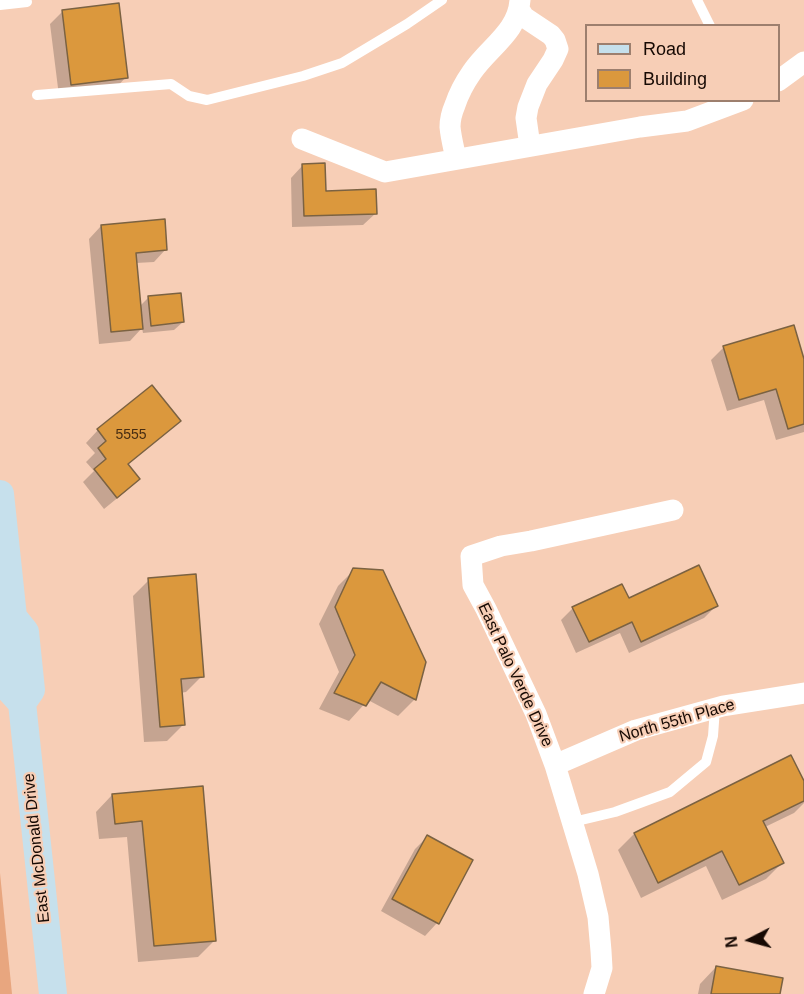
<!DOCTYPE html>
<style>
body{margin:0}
#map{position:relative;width:804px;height:994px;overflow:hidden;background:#f7ceb6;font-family:Arial,sans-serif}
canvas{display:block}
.legend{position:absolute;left:585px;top:24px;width:195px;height:78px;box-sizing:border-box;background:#f7ceb6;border:2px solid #9d7f6e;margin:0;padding:8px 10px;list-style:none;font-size:18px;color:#160903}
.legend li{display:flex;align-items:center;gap:12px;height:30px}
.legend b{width:30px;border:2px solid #9d7f6e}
.north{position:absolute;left:720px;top:910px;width:60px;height:60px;-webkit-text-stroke:4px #f7ceb6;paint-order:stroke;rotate:264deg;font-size:16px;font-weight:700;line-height:24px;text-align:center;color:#160903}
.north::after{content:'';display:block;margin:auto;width:21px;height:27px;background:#160903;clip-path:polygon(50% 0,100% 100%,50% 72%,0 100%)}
</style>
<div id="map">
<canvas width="804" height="994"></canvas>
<ul class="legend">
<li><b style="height:8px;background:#c6e0ec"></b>Road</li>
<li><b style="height:16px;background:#db983d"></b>Building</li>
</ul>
<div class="north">N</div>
</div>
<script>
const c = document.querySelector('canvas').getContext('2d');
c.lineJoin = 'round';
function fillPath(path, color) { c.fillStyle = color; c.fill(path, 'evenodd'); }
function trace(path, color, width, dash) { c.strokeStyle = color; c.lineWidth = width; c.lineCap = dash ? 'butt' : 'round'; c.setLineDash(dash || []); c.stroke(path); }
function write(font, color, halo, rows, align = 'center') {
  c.font = font + ' Arial,sans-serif'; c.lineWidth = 4.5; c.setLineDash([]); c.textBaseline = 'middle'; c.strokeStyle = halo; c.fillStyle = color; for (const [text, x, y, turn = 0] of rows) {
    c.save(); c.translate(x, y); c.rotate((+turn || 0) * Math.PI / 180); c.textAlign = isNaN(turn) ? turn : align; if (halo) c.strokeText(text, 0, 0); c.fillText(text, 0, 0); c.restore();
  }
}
fillPath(new Path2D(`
 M0,873L12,994H0Z`), '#e8a67f');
fillPath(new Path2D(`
 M63,11L126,77L114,90L59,96L50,24Z
 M303,165L324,192L376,213L363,225L292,227L291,178Z
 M101,226L166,249L154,262L136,263L140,306L148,298L183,322L174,330L143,333L142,328L130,341L99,344L89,239Z
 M793,327L804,365V432L776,440L764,400L727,411L711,360L723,348Z
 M179,421L166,433L127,465L138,479L126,491L104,509L83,482L94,471L86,462L95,453L86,443L98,430Z
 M354,570L424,662L414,700L398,716L368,700L349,721L319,709L339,672L319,624L338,586Z
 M149,580L202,676L186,692L180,693L183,725L167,741L144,742L133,596Z
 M628,600L717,605L704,618L629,653L620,633L576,653L561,620L573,608Z
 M804,784V803L794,813L765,827L782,863L766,879L722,900L706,866L641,898L618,850L634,834Z
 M201,788L215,940L198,957L138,962L127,837L99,839L96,812L112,795Z
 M427,837L471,861L437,923L425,936L381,911L415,849Z
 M716,967L778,994H698L700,984Z`), '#0003');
const building = new Path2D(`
 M119,3L128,78L71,85L62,10Z
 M325,163L326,191L376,189L377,214L304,216L302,164Z
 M165,219L167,250L136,253L143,329L111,332L101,225Z
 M181,293L184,322L151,326L148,296Z
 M794,325L804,359V424L788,429L776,389L739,400L723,346Z
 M152,385L181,421L128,464L140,479L117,498L94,469L106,459L98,448L106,441L97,429Z
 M699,565L718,606L641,642L632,622L589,642L572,607L622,584L629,598Z
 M353,568L383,570L426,662L416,700L381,682L366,706L334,693L355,655L335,607Z
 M196,574L204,677L181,679L185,725L160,727L148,578Z
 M791,755L804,781V801L763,821L784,863L739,885L722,851L658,883L634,833Z
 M203,786L216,941L154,946L142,821L115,824L112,794Z
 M427,835L473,860L439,924L392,899Z
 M716,966L783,978L780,994H711Z`);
fillPath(building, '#db983d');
trace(building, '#7b6242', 1.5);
trace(new Path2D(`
 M697,0L710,26
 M0,5L27,2
 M37,95L171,84L189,96L207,100L303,76L342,63L407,24L442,0
 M573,822L615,812L670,792L706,762L713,736L715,708`), '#fff', 10);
trace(new Path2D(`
 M519,9L524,17L551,35L555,40L558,49L553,60L537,84L528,107L526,118L530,146
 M778,81L804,62
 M302,139L385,172L640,127L687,121L743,100
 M456,159C454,149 451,138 450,127C450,120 452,112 455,105C459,93 465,82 472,72C489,47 518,32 520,0
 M555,765L636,730L723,706L804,693
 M594,994L602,968L601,951L598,917L588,874L555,765L536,714L486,609L473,585L471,556L501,546L531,541L673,510`), '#fff', 21);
trace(new Path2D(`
 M0,494L13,617L5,636L10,690L22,703L53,994
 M13,617L25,632L31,690L22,703`), '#c6e0ec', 28);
write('14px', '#472d12', null, [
 ["5555",131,435]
]);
write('16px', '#160903', '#f7ceb6', [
 ["East Palo Verde Drive",515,675,65],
 ["North 55th Place",677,721,-16],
 ["East McDonald Drive",37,848,-96]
]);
</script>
